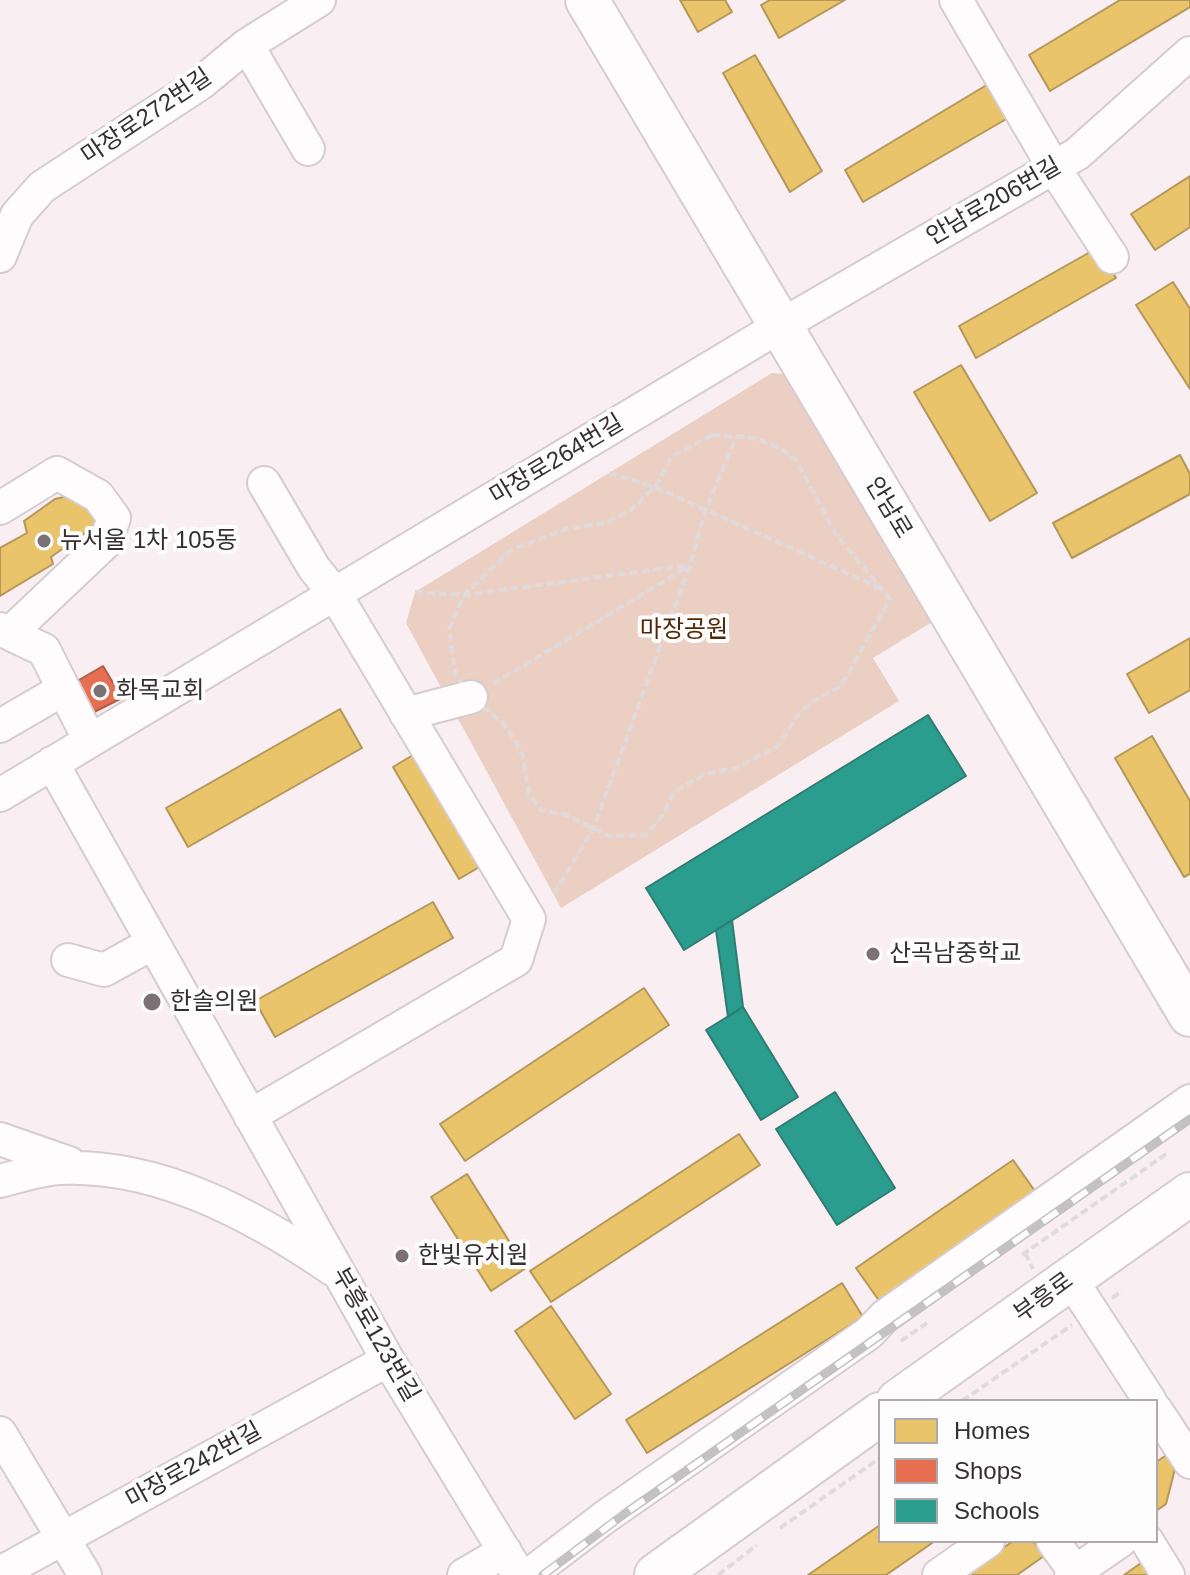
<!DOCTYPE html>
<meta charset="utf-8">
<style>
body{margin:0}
#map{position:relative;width:1190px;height:1575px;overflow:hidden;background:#f9eef1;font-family:Arial,sans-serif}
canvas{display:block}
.legend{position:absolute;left:878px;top:1399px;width:280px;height:144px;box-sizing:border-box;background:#fdfdfd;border:2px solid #aeaaab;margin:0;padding:10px 14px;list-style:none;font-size:24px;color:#372e30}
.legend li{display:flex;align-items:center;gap:16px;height:40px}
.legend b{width:40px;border:2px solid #aeaaab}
</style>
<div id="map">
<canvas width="1190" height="1575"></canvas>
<ul class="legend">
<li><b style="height:22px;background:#e9c46a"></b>Homes</li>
<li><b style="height:22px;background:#e76f51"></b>Shops</li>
<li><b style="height:22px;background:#2a9d8f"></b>Schools</li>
</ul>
</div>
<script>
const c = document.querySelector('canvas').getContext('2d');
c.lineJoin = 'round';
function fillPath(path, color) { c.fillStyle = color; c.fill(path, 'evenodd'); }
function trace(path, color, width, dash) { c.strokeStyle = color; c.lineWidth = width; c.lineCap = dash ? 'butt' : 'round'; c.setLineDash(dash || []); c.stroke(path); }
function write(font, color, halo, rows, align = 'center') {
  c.font = font + ' Arial,"Noto Sans KR",sans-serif'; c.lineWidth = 8; c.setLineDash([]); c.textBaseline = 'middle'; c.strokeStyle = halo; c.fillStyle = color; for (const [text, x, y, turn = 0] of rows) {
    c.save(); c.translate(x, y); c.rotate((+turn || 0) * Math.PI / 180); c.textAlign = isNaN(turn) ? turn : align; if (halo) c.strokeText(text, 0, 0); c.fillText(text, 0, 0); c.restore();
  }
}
fillPath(new Path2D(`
 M772,373L792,375L940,617L873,658L899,701L561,908L406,623L415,592Z`), '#eccfc3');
const homes = new Path2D(`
 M680,0H725L732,12L698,32Z
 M770,0H845L779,38L761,5Z
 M1120,0H1190V7L1050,91L1029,55Z
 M755,55L822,171L790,192L723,73Z
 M995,80L1015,114L863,202L845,170Z
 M1190,176V227L1155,250L1131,214Z
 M1099,247L1116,278L976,358L959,326Z
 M1173,282L1190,309V389L1136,305Z
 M961,365L1037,493L990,521L914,392Z
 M1180,455L1190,474V494L1072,558L1053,523Z
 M77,494L98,524L51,557L53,564L0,596V548L27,533L24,521L55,499Z
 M1190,638V690L1149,713L1127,674Z
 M340,709L362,748L188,847L166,808Z
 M1152,736L1190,801V874L1184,877L1115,758Z
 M423,749L488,862L459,879L393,767Z
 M433,902L453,938L275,1037L255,1001Z
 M644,988L669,1025L465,1161L440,1124Z
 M739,1134L760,1165L551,1302L530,1271Z
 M1013,1160L1037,1194L880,1302L856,1268Z
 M467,1174L526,1268L491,1291L431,1197Z
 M842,1283L863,1317L647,1453L626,1420Z
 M551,1306L611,1394L575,1419L515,1331Z
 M1168,1454L1175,1469L1166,1504L1156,1511V1462Z
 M880,1525V1541H935L886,1575H808Z
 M1013,1541H1033L1044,1556L1017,1575H973L971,1571Z
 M1148,1558L1160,1575H1124Z`);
fillPath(homes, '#e9c46a');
trace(homes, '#b49759', 2);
const shops = new Path2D(`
 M103,666L122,698L84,717L67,687Z`);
fillPath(shops, '#e76f51');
trace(shops, '#b25c47', 2);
const schools = new Path2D(`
 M928,715L966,776L684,950L646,888Z
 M732,920L743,1007L728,1017L716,930Z
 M743,1007L798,1097L761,1120L706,1030Z
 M835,1092L895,1188L837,1225L776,1129Z`);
fillPath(schools, '#2a9d8f');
trace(schools, '#2e7c72', 2);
const minor = new Path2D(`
 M956,0L1054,168L1112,257
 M247,45L308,149
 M0,256L17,215L42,187L201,83L247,45L319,0
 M0,508L57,473L98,496L114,518L105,543L10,633
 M0,629L44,650L90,741
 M406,714L471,697
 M0,726L62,690
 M52,763L388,1360L519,1575
 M0,795L780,326L1077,154L1190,53
 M68,960L104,970L153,943
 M250,1116L516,960L529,919L335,594L314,568L264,483
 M0,1139L69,1163
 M0,1181C20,1176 40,1169 60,1168C159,1164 253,1215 332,1269
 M1070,1278L1150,1401
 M1156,1410L1190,1462
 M0,1433L85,1575
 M1053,1541L1075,1572L1071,1575
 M1147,1541L1168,1575
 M1075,1572L1120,1541
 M0,1573L388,1360
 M464,1575L505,1551
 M529,1575L605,1517L869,1333L885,1316L1190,1101
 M939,1575L988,1541`);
const major = new Path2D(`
 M587,0L1190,1015
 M898,1401L1190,1194
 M656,1575L880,1414`);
trace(minor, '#d6cccf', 36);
trace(major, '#d6cccf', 46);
trace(new Path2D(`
 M712,435L754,438L780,448L796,460L835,533L890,599L841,686L813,701L798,715L778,746L737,768L705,774L674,792L663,815L646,835L609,836L566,815L541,810L529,793L523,757L515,740L503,723L471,697L456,676L449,629L464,595L511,550L566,529L606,523L631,510L655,487L672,456Z
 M609,473L655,487L882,589
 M415,592L464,595L690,565
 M493,684L688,567
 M554,894L594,827L690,565L706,509L736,437
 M1025,1253L1033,1269
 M1022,1255L1169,1152
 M1112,1298L1122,1291
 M901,1341L927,1323
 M962,1401L1072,1325
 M780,1528L880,1458
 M718,1575L757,1545`), '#dfdbdd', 4, [8, 4]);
trace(minor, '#fefcfd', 32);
trace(major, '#fefcfd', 42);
const rail = new Path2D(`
 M543,1575L627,1512L1190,1119`);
trace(rail, '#c3c1c1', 9);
trace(rail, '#fdfdfd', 6, [18]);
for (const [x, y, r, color] of [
 [44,541,8,"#7b7174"],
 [100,691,8,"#7b7174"],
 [873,954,8,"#7b7174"],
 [152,1002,10,"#7b7174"],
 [402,1256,8,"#7b7174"]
]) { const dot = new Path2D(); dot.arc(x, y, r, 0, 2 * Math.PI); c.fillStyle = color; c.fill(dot); trace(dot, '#fdfdfd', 3); }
write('24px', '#372e30', '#fdfdfd', [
 ["마장로272번길",147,117,-34],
 ["안남로206번길",994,202,-30],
 ["마장로264번길",557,460,-31],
 ["안남로",888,508,59],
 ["부흥로",1044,1298,-36],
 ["부흥로123번길",375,1335,60],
 ["마장로242번길",194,1466,-29]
]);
write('24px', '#372e30', '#fdfdfd', [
 ["뉴서울 1차 105동",60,541],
 ["화목교회",116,691],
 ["산곡남중학교",889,954],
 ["한솔의원",170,1002],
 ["한빛유치원",418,1256]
], 'left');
write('24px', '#552606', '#fdfdfd', [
 ["마장공원",684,630]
]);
</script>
